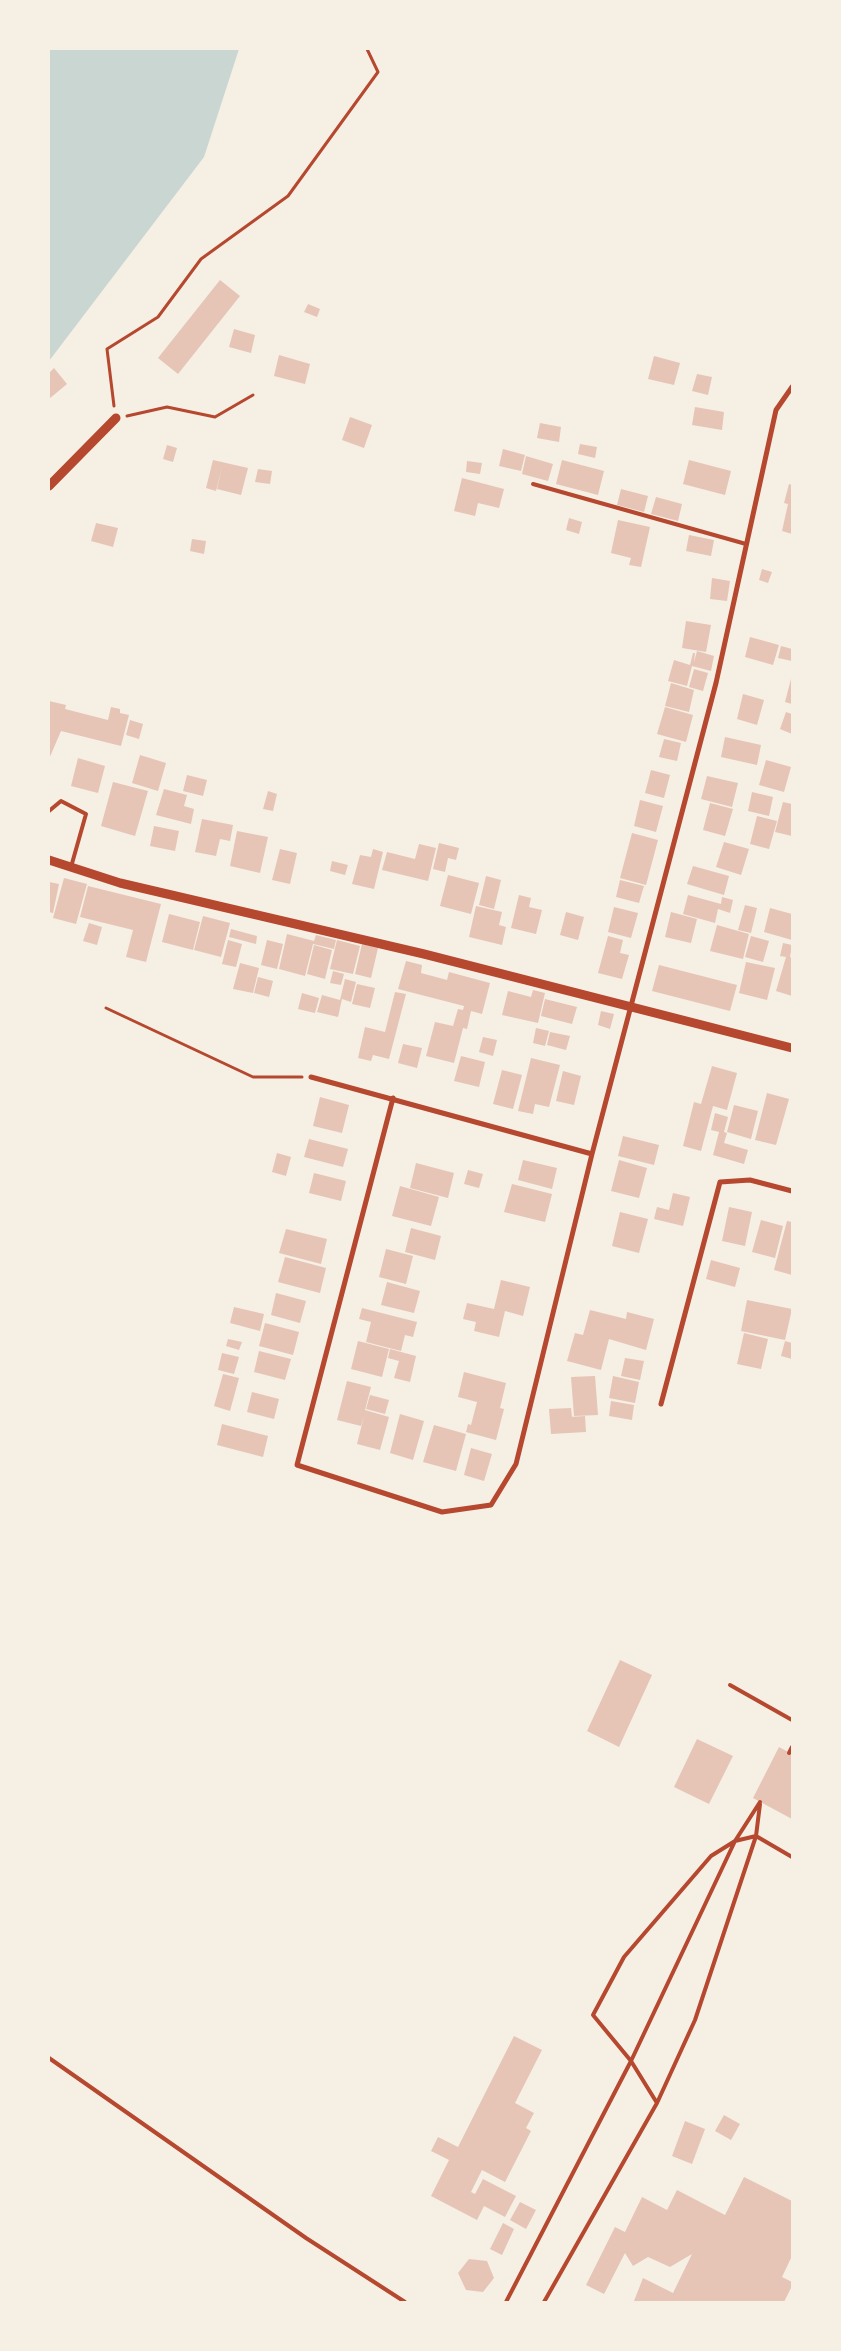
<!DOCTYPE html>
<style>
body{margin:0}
#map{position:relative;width:841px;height:2351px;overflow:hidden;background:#f6efe4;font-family:Signika,sans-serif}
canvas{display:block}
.frame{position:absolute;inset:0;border:50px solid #f6efe4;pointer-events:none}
</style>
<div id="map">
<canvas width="841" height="2351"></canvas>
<div class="frame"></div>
</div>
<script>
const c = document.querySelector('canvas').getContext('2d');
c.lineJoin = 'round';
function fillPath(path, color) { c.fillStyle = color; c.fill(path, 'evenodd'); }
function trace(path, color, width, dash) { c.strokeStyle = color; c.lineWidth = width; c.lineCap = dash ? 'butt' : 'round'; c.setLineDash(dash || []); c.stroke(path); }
fillPath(new Path2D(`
 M49,49H239L204,157L49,361Z`), '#c9d6d2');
fillPath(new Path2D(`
 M220,280L240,296L178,374L158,358Z
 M308,304L320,309L317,317L304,312Z
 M234,329L255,335L251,353L229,347Z
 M279,355L310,364L305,384L274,376Z
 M654,356L680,363L674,385L648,379Z
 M54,368L67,384L49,399V373Z
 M697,374L712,377L708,395L692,391Z
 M695,407L724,412L722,430L692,425Z
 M350,417L372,425L364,448L342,440Z
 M540,423L561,427L559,442L537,438Z
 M580,444L597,447L595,458L578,454Z
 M167,445L177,448L173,462L163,459Z
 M503,449L525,455L521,471L499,466Z
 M526,456L553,464L548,481L522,474Z
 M213,460L248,468L241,495L217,489L222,467L216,491L206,488Z
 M562,460L604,471L598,495L556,484Z
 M689,460L731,471L725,495L683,484Z
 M467,461L482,463L480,474L466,472Z
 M258,469L272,471L270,484L255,482Z
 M462,478L504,489L499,508L478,503L475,516L454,511Z
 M789,484L792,485V534L782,531L788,504L784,503Z
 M621,489L648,496L644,512L617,505Z
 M656,497L682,504L678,521L651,514Z
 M569,518L582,522L579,534L566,530Z
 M618,520L650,527L641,567L629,565L631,558L611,553Z
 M96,523L118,528L113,547L91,541Z
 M689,535L714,540L711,556L686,551Z
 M192,539L206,541L204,554L190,551Z
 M762,569L772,572L768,583L759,580Z
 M712,578L730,581L727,601L710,599Z
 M686,621L711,625L706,652L682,648Z
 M750,637L779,645L773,665L745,657Z
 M781,646L792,649V661L778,658Z
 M697,651L714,656L711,671L692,666L687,686L668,681L674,660L690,665L693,653H695L694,662Z
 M694,669L708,673L703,691L689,687Z
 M792,675V704L785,702Z
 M671,683L694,690L689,712L665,706Z
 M743,694L764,700L757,725L737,719Z
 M49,701L66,705L65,709L108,720L111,707L120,709V713L129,715L121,746L61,731L49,759Z
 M665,707L693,715L686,742L657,734Z
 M786,712L792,714V734L780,729Z
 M130,720L143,724L139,739L126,735Z
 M725,737L761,745L757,765L721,757Z
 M664,739L681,743L677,761L659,757Z
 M140,755L166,763L158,791L132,783Z
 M78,758L105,766L98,793L71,786Z
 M766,760L791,767L784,792L759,785Z
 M651,770L670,775L664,798L645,793Z
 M187,775L207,780L203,796L183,791Z
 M707,776L738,783L732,807L701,799Z
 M113,782L148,791L135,836L101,826Z
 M164,789L187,795L184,806L194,809L191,824L156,815Z
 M268,791L277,794L273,811L263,809Z
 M752,792L773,797L769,816L748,811Z
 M640,800L663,806L656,832L634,826Z
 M783,802L792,804V836L775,832Z
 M710,803L733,809L725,836L703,830Z
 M757,816L777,821L769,849L750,844Z
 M202,819L233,825L230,841L220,839L216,856L195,852Z
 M154,826L179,831L175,851L150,846Z
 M237,831L268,837L260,873L230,866Z
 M632,833L658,840L646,885L620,878Z
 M724,842L749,849L741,875L716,867Z
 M439,843L459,848L456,860L448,858L445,872L433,869Z
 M419,844L436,848L428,881L382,870L387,852L415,859Z
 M280,849L297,853L290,884L272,880Z
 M373,849L383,852L374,889L352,884L360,855L371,857Z
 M332,861L348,865L345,875L330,871Z
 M693,866L729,876L724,895L687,884Z
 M448,875L479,883L471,914L440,906Z
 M486,876L501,880L494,909L479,905Z
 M64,878L87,884L76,924L53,918Z
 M620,880L644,886L639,903L616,897Z
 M49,882L59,884L53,913L49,912Z
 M88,886L161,904L146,962L126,957L133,930L80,917Z
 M519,895L531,898L529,907L542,910L536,934L511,928Z
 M688,895L721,904L722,897L733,900L730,913L718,909L715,923L683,914Z
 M745,905L757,908L751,933L738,930Z
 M476,906L502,912L499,925L506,927L502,945L469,937Z
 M614,907L638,913L631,938L608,932Z
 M770,908L792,914V940L764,932Z
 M566,912L584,917L578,940L560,935Z
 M671,912L697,919L691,943L665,937Z
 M169,914L200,922L193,950L162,942Z
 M203,916L230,923L221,957L194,950Z
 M89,923L102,927L97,945L83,941Z
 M717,925L749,934L743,959L710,951Z
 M231,929L257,936L256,944L229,937Z
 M287,934L314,941L316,935L336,940L334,949L313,944L305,976L279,969Z
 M608,936L623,940L620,953L629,955L622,979L598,973Z
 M751,936L769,941L763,962L745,957Z
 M228,940L242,944L236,967L222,964Z
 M267,940L283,944L277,969L261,965Z
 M337,940L360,946L353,974L330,969Z
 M783,943L792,945L790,957L792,958V996L776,991L786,957L780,956Z
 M362,944L378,948L371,978L355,974Z
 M314,945L332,950L325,979L307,974Z
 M406,961L422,965L421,973L447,980L449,972L490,983L482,1014L471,1011L467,1029L463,1028L454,1063L426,1056L435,1022L453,1026L458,1009L463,1010L464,1006L398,989Z
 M746,962L775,968L767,1000L739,993Z
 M240,963L259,968L253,993L233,989Z
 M659,965L737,985L730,1011L652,991Z
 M333,971L344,974L341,985L330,983Z
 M258,977L273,981L269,997L254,993Z
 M345,979L356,982L351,1002L342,999L338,1017L317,1012L322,995L340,1000Z
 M357,984L375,988L370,1008L352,1004Z
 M533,990L545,993L538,1023L502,1015L508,991L531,997Z
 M395,992L406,994L389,1059L373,1055L371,1061L358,1058L365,1027L385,1032Z
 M302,993L319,998L315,1013L298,1009Z
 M545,999L577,1007L572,1024L541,1016Z
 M601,1011L614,1014L610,1029L598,1025Z
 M536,1028L549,1031L545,1046L533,1043Z
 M550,1032L570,1036L566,1050L547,1045Z
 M483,1037L497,1040L493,1056L479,1052Z
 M403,1044L422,1048L417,1068L398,1063Z
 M461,1056L485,1062L479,1087L454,1081Z
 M531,1058L560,1065L549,1107L535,1104L533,1114L518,1111Z
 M712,1066L737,1073L727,1110L713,1106L701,1151L683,1146L694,1102L701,1104Z
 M502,1070L522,1075L513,1109L493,1104Z
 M563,1071L581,1076L574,1105L556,1101Z
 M767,1093L789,1099L776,1145L755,1140Z
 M320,1097L349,1105L342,1133L313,1126Z
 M734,1105L758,1111L751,1139L727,1132Z
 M715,1113L728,1117L724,1132L727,1133L724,1143L748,1150L744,1164L713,1155L719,1132L711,1130Z
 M623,1136L659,1145L654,1165L618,1156Z
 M309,1139L348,1149L343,1167L304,1157Z
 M277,1153L291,1157L286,1176L272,1172Z
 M523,1160L557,1168L552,1189L518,1180Z
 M619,1160L647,1168L639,1198L611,1191Z
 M416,1163L454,1173L448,1198L410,1188Z
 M468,1170L483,1174L479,1188L464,1184Z
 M314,1173L346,1181L341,1201L309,1193Z
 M512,1184L552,1194L545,1222L504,1212Z
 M400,1186L439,1197L431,1226L392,1216Z
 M673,1193L690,1197L683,1226L654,1219L657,1207L669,1210Z
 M729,1207L752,1212L745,1246L722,1241Z
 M620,1212L648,1219L639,1253L612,1246Z
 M761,1220L783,1226L775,1258L752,1252Z
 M787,1221L792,1222V1275L774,1270Z
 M411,1228L441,1236L435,1260L405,1252Z
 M286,1229L327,1239L321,1264L279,1253Z
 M386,1249L413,1256L406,1284L379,1277Z
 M285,1257L326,1268L320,1293L278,1282Z
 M711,1260L740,1268L735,1287L706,1279Z
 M501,1280L530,1287L523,1316L505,1311L499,1337L474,1331L476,1322L463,1319L467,1303L494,1309Z
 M387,1282L420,1291L414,1313L381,1305Z
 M276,1293L306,1301L300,1323L271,1315Z
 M747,1300L792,1309L785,1340L741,1331Z
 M234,1307L264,1314L260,1331L230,1323Z
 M362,1308L417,1322L413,1337L405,1335L401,1351L366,1342L371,1322L359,1319Z
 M590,1310L626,1319L627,1312L654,1319L646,1350L609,1339L601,1370L567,1361L575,1333L583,1335Z
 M265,1323L299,1332L293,1355L259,1346Z
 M744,1333L768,1339L761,1369L737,1364Z
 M228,1339L242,1342L239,1350L226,1346Z
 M358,1341L389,1349L382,1377L351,1369Z
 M785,1341L792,1343V1359L781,1356Z
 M390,1349L416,1356L410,1382L394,1378L399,1361L388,1358Z
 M259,1351L291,1359L285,1380L254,1372Z
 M222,1353L239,1357L234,1374L218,1370Z
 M625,1358L644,1361L640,1380L621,1376Z
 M464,1372L506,1383L500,1408L504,1409L496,1440L466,1432L468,1424L471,1425L477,1402L458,1397Z
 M223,1374L239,1378L230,1411L214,1406Z
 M595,1376L598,1415L574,1416L571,1377Z
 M613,1376L639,1382L635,1403L609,1398Z
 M347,1381L371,1387L365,1410L389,1417L380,1450L357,1444L364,1416L361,1426L337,1420Z
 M252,1392L279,1399L274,1419L247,1412Z
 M370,1395L389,1400L385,1414L366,1409Z
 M611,1401L634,1405L632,1420L609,1416Z
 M571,1408L572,1417H569L585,1416L586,1432L551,1434L549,1409Z
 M400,1414L424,1421L413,1460L390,1453Z
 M222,1424L268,1436L263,1457L217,1445Z
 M434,1425L466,1434L456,1471L423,1462Z
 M471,1448L492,1454L484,1481L464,1475Z
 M620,1660L652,1675L619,1747L587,1731Z
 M697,1739L733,1756L709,1804L674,1787Z
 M779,1747L792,1754V1819L753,1798Z
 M514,2036L542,2050L515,2103L534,2113L526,2128L531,2131L505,2182L482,2170L471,2192L475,2194L483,2179L516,2196L505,2217L484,2206L477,2220L431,2196L449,2160L431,2151L438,2137L458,2147Z
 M724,2115L740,2124L731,2140L715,2131Z
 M685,2121L705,2129L692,2164L672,2156Z
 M744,2177L792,2201V2256L782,2277L792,2282V2286L784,2302L634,2301L643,2278L673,2293L692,2254L670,2267L648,2257L633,2266L625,2253L604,2294L586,2285L615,2227L625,2232L642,2197L667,2210L677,2190L725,2215Z
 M520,2202L536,2210L526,2229L510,2220Z
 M503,2223L514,2229L502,2255L490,2249Z
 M469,2259L487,2261L494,2278L483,2292L466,2290L458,2273Z`), '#e6c5b7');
trace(new Path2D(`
 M114,406L107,349L158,317L201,259L288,196L378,72L367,49
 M127,416L167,407L215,417L253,395
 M106,1008L253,1077H302`), '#b5482f', 3);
trace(new Path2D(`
 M533,484L746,544
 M49,811L61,801L86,814L71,867
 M730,1685L792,1720
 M789,1753L792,1747
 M49,2058L306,2238L405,2302
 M657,2103L631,2061L593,2015L624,1957L711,1856L735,1841L756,1836L792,1857
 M506,2302L631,2061L735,1841L760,1802
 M544,2302L657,2103L695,2020L756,1836L760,1804`), '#b5482f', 4);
trace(new Path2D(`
 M311,1077L592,1154
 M393,1098L297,1465L442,1512L491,1505L516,1464L592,1154L716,683L776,410L792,387
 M661,1404L720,1182L750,1180L792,1191`), '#b5482f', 5);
trace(new Path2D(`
 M49,486L116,418
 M49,860L120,883L424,954L792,1048`), '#b5482f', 9);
</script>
